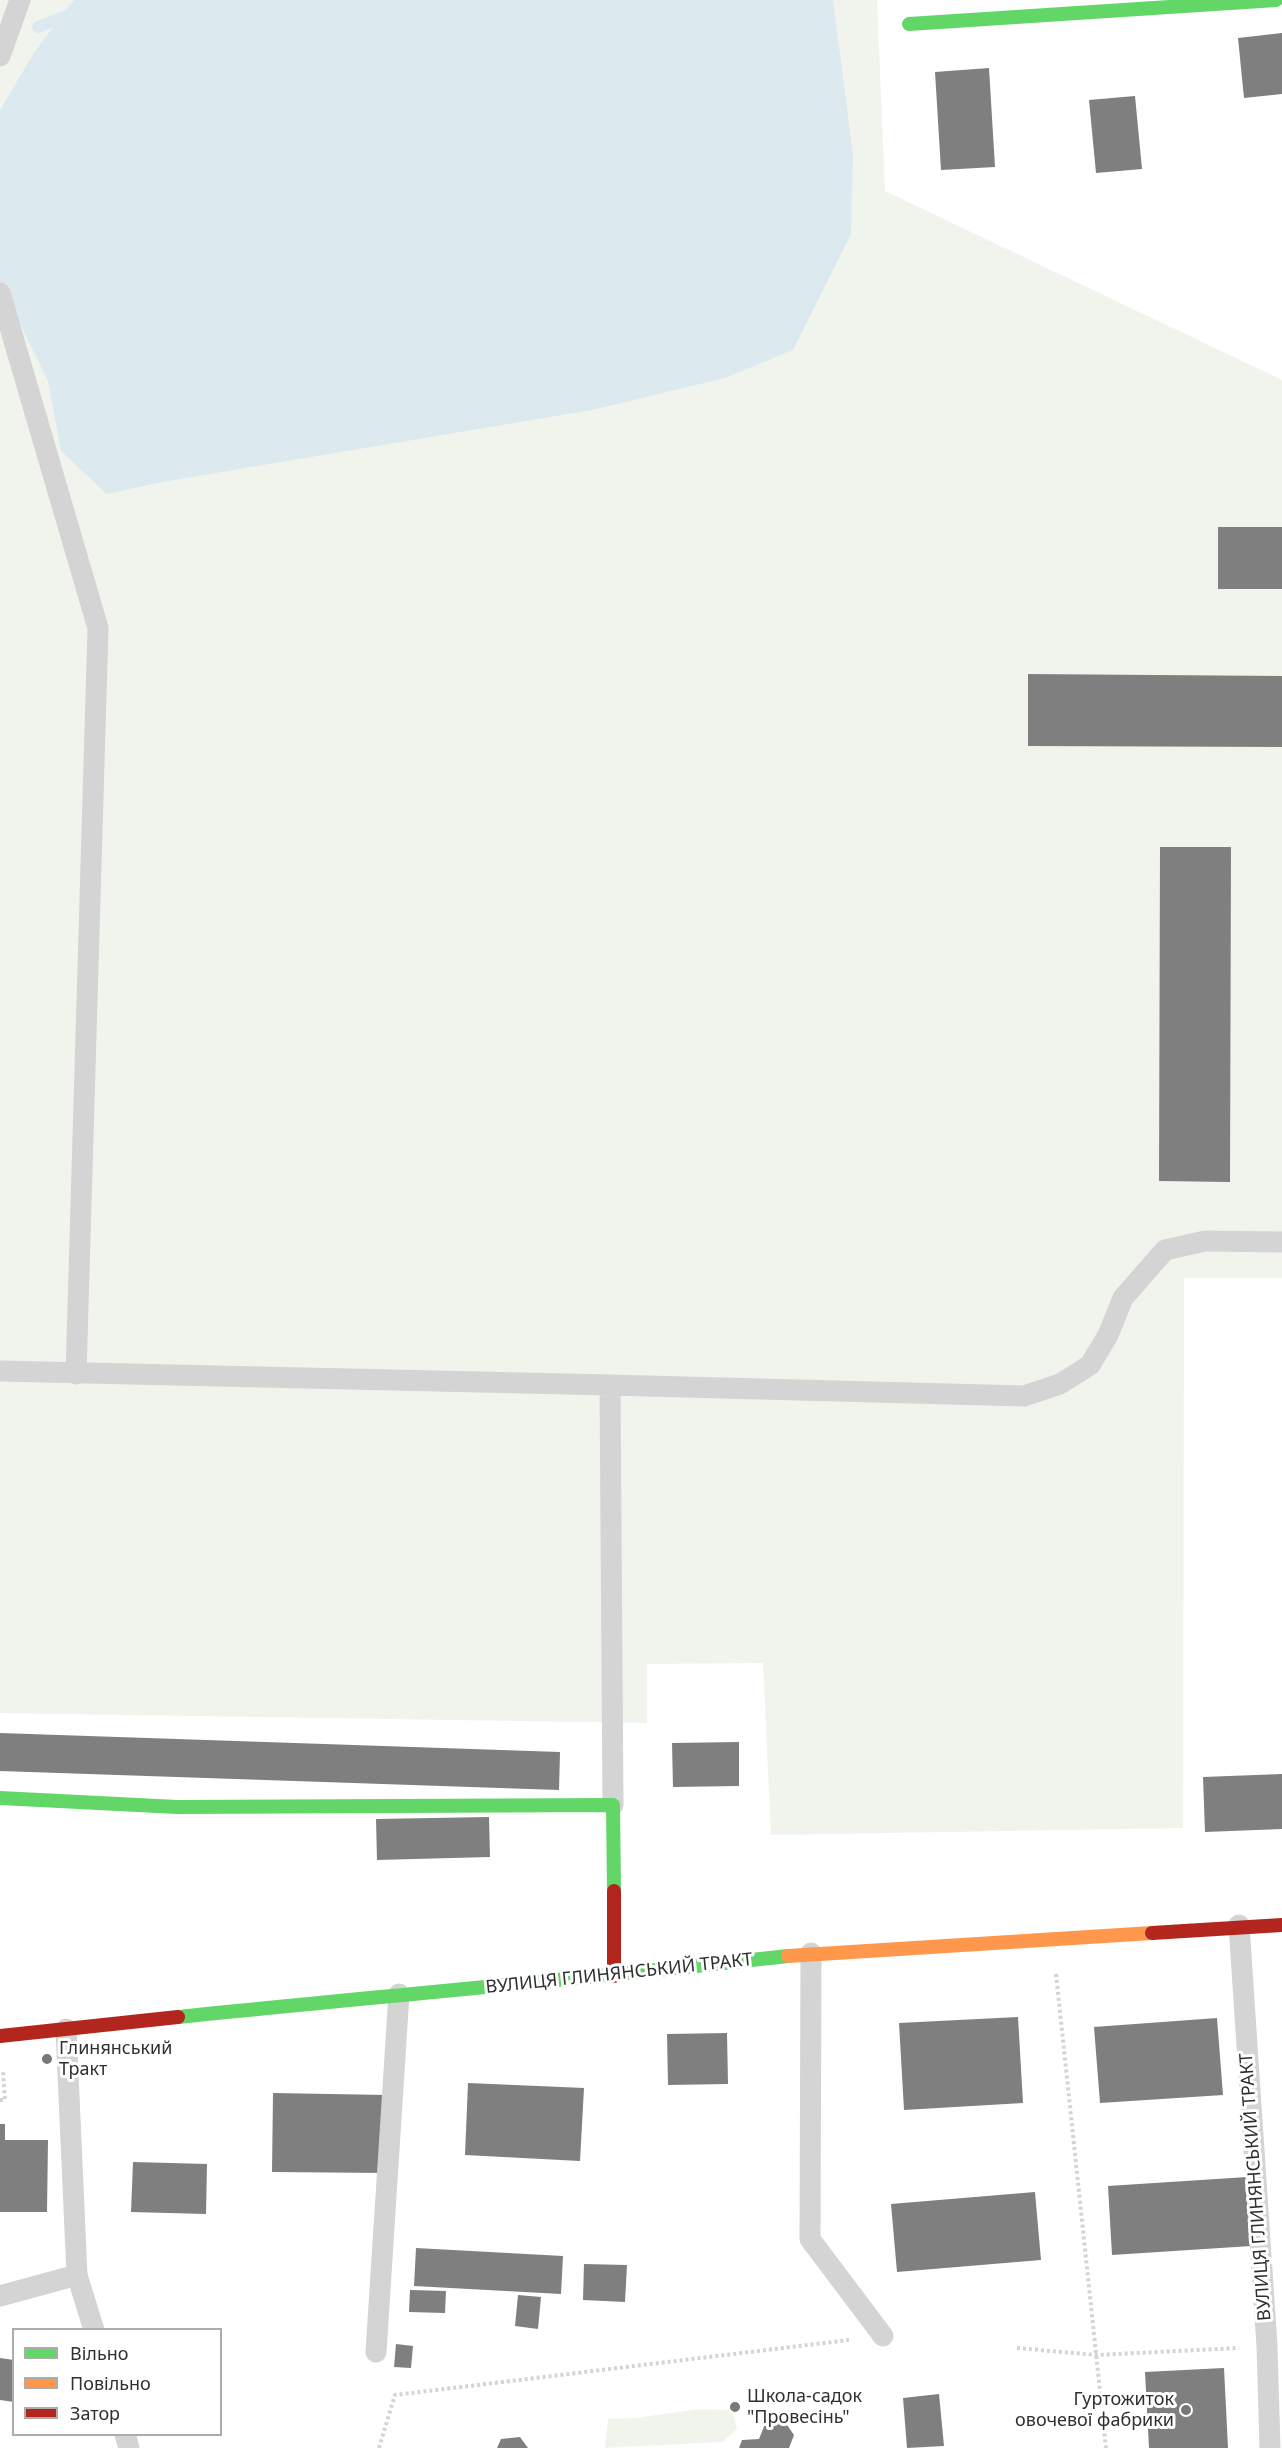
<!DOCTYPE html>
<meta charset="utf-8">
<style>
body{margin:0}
#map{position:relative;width:1282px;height:2448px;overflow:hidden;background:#fff;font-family:"Noto Sans",sans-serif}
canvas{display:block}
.legend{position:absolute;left:12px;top:2328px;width:210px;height:108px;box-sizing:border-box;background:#fff;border:2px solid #acacac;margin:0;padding:8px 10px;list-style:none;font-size:18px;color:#2f2f2f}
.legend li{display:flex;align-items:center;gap:12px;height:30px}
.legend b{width:30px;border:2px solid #acacac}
</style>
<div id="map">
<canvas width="1282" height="2448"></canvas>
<ul class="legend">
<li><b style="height:8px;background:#63d668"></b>Вільно</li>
<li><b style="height:8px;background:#ff974d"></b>Повільно</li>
<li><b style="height:8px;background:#b3261e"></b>Затор</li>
</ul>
</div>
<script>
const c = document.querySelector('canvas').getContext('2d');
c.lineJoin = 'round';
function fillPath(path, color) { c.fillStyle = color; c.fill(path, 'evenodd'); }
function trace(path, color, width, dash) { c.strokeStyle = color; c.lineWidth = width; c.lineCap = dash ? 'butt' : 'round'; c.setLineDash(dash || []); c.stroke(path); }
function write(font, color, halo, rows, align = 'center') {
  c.font = font + ' "Noto Sans",sans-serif'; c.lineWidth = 6; c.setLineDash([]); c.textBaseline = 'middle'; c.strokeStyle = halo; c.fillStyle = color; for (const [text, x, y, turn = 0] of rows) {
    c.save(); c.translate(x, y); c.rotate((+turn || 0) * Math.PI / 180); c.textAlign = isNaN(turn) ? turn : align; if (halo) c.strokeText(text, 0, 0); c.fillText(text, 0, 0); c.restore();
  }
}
fillPath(new Path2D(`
 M0,0H877L885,191L1282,380V1278H1184L1183,1828L771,1835L763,1663L647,1664V1723L0,1713Z
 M701,2409L732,2410L737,2429L722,2442L605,2448L608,2419L635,2418Z`), '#f1f4ed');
fillPath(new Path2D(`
 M74,0H833L853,155L851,234L793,350L725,378L592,410L162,482L107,494L61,451L48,381L0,283V110L35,51Z`), '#dce9ef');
trace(new Path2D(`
 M38,27L74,13`), '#dce9ef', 12);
fillPath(new Path2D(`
 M1282,33V94L1244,98L1238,38Z
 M989,68L995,167L941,170L935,72Z
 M1135,96L1142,169L1096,173L1089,100Z
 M1218,527H1282V589H1218Z
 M1028,674L1282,676V747L1028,746Z
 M1160,847H1231L1230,1182L1159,1181Z
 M0,1733L560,1752L559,1790L0,1771Z
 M739,1742V1786L673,1787L672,1743Z
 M1282,1774V1829L1205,1832L1203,1777Z
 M489,1817L490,1857L377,1860L376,1819Z
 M1018,2017L1023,2103L904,2110L899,2023Z
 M1217,2018L1223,2095L1100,2103L1094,2027Z
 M727,2033L728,2084L668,2085L667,2034Z
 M468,2083L584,2088L580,2161L465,2155Z
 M273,2093L387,2095L386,2173L272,2172Z
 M0,2124H5V2140H48L47,2212H0Z
 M133,2162L207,2164L206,2214L131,2212Z
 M1247,2177L1251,2246L1112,2255L1108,2186Z
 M1035,2192L1041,2260L897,2272L891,2204Z
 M416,2248L563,2256L561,2294L414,2286Z
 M584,2264L627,2265L625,2302L583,2300Z
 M410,2290L446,2291L445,2313L409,2312Z
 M518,2295L541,2297L538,2329L515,2326Z
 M396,2344L413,2346L411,2368L394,2367Z
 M0,2358L14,2360V2402L0,2400Z
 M1224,2368L1228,2448H1149L1145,2372Z
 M939,2394L944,2446L907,2448L903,2398Z
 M785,2422L794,2435L789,2448H739L742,2440L759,2439L765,2424Z
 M520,2437L528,2448H497L501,2439Z`), '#7f7f7f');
trace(new Path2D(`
 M1056,1974L1106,2448
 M0,2100H5L3,2072
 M1017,2348L1096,2355L1239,2348
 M379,2448L395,2395L849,2340`), '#d4d4d4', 4, [3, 3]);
trace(new Path2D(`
 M0,56L20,0
 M0,293L98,628L76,1374
 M0,1371L610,1385L613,1805
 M610,1385L1024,1396L1060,1384L1090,1365L1108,1335L1123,1298L1165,1250L1205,1241L1282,1242
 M1239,1925L1267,2346L1270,2448
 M811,1953L810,2239L883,2336
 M77,2275L94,2330
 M0,2296L77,2275L66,2029
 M376,2352L399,1994
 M125,2434L129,2448`), '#d4d4d4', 21);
trace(new Path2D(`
 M909,24L1276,0
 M0,1798L177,1807L613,1805L614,1891
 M178,2017C381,1996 585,1979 788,1956`), '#63d668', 14);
trace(new Path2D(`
 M788,1956L1152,1933`), '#ff974d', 14);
trace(new Path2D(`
 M614,1891V1976
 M1152,1933L1282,1925
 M0,2036L178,2017`), '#b3261e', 14);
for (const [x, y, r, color] of [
 [47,2059,6,"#787878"],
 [735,2407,6,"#787878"],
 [1186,2410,6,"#787878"]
]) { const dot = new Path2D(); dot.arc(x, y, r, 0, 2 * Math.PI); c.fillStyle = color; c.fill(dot); trace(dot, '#fff', 2); }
write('18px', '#2f2f2f', '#fff', [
 ["ВУЛИЦЯ ГЛИНЯНСЬКИЙ ТРАКТ",619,1974,-6],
 ["ВУЛИЦЯ ГЛИНЯНСЬКИЙ ТРАКТ",1256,2187,-94]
]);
write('18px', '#2f2f2f', '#fff', [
 ["Глинянський",59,2049],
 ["Тракт",59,2070],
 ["Школа-садок",747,2397],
 ["\"Провесінь\"",747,2418],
 ["Гуртожиток",1174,2400,"right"],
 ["овочевої фабрики",1174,2421,"right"]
], 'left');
</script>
